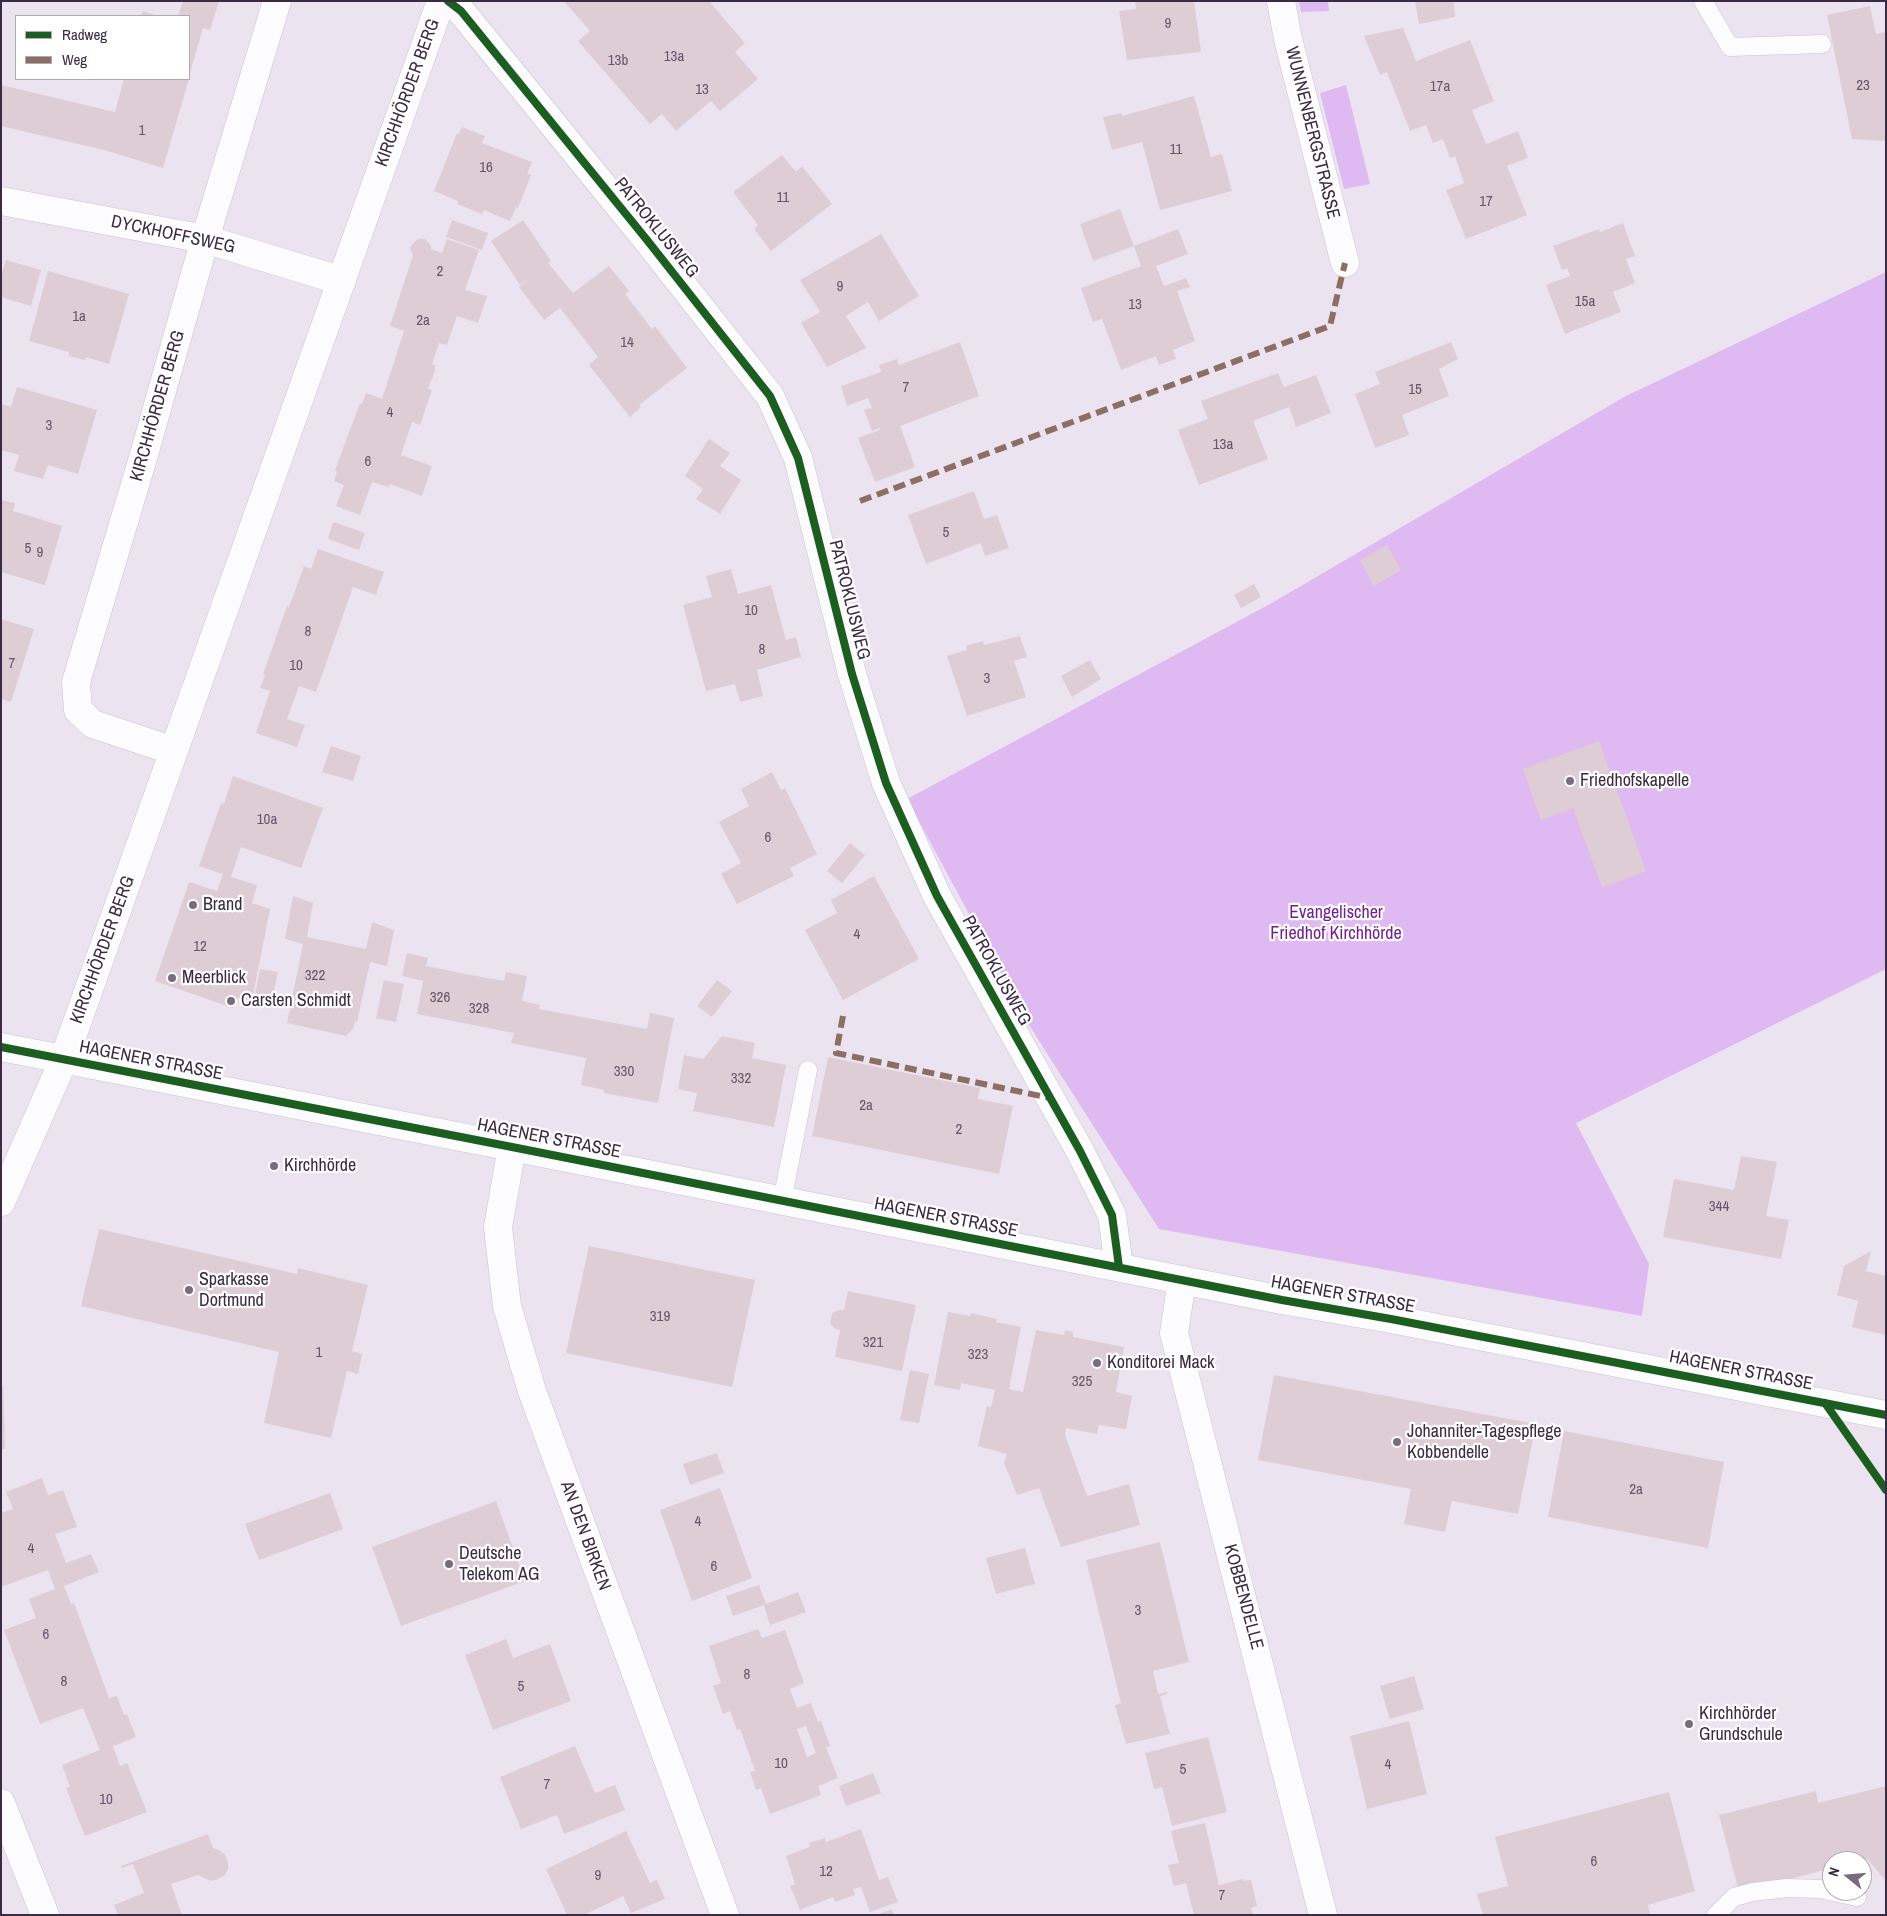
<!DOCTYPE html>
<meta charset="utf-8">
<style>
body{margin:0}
#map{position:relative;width:1887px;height:1916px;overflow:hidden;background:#ece3f0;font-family:"Archivo Narrow",sans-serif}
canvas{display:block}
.frame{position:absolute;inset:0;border:2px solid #3b2a43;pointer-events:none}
.legend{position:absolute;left:15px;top:15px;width:175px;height:65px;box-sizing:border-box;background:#fff;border:1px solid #b1aab4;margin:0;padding:6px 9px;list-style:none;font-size:15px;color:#3b2a43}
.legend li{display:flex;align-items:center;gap:10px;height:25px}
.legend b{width:25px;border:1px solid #b1aab4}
.north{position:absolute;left:1822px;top:1851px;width:50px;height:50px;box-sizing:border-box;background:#fff;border:1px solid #b1aab4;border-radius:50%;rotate:287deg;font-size:14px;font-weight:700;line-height:20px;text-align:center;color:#3b2a43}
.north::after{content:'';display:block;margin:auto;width:18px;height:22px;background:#796b80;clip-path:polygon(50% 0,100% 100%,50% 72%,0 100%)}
</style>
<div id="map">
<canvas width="1887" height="1916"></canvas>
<div class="frame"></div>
<ul class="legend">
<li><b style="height:6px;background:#1b5e20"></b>Radweg</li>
<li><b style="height:6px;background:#8d6e63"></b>Weg</li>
</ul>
<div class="north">N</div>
</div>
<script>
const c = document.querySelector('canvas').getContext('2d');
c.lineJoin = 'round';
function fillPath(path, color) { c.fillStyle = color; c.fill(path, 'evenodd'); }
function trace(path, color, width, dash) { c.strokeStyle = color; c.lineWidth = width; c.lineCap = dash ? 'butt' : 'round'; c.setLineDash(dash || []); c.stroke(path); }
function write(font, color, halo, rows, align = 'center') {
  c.font = font + ' "Archivo Narrow",sans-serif'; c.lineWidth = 4.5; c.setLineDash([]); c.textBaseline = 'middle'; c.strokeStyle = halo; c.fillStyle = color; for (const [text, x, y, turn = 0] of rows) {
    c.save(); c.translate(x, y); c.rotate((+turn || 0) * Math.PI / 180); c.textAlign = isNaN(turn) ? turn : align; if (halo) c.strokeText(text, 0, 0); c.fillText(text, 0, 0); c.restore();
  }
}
fillPath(new Path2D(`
 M1299,1H1328L1329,11L1301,12Z
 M1346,85L1370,184L1344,189L1320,93Z
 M1886,272V969L1576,1123L1649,1264L1642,1316L1159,1229L1029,1025L907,799L1270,604L1624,397Z`), '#dfb9f1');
fillPath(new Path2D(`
 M183,1H219L210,30L203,28L189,76V16H178Z
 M564,1H709L745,43L735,52L758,79L720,111L711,101L676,131L662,114L650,124L578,41L590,31Z
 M1135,1H1194L1201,52L1127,60L1119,11L1136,9Z
 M1415,1H1454L1455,17L1419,24Z
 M1870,6L1876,34L1886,32V141L1852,139L1827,15Z
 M143,11L158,16H141Z
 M1403,28L1416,61L1470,40L1494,101L1472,110L1486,144L1518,131L1528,158L1507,166L1527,215L1466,239L1446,190L1464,183L1455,156L1450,158L1443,139L1433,143L1426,125L1410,131L1387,72L1380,75L1364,36Z
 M124,79H189L163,168L104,150L1,126V85L115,112Z
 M1194,96L1211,157L1222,154L1232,191L1160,210L1142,142L1112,150L1103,117L1122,113V116Z
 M462,127L485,136L482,143L532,162L527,174L531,175L518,208L516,207L510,221L484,210L482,214L457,204L458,201L434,191L457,133L459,134Z
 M782,155L796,172L802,166L832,204L771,251L754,229L758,225L733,192Z
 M1120,209L1134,246L1093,261L1080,224Z
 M452,220L488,233L482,250L446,237Z
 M523,220L551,261L548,263L573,293L609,266L629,291L625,294L652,329L655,326L687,368L639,405L641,407L630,417L589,365L598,357L560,308L544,320L519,287L529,279L520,285L491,241Z
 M1623,223L1635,256L1626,259L1635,283L1613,292L1621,312L1565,334L1546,285L1570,276L1567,268L1562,270L1553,246L1599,229L1600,232Z
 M1178,229L1188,254L1156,266L1164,286L1186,278L1190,287L1177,291L1195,341L1173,350L1176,359L1159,365L1156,356L1121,370L1102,319L1093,322L1081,288L1141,266L1134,246Z
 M881,234L919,296L879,321L868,302L846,316L866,348L827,367L801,323L820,312L800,280Z
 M418,239H425L431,246V249L442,253L447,239L479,250L465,290L487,296L478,323L457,316L447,345L439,343L432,364L435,365V371L428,389L432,390L420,425L412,422L401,455L432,466L422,496L390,484L389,487L372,482L360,515L336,506L344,485L334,481L337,471L335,470L360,403L362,404L366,393L382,399L404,331L390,326L413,255L410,248L412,244Z
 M6,260L41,270L31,306L1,297V276Z
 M48,271L129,294L109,364L86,357L85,360L69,356V352L29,341Z
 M960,342L979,396L900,426L915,467L875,482L858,438L880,430L879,428L872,431L864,410L872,408L868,398L847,406L841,386L881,372L879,365L897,359L899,365Z
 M1451,342L1458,359L1439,369L1449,396L1402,415L1409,435L1375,448L1355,394L1380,384L1375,372Z
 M1278,373L1284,387L1316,375L1331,413L1296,427L1289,407L1253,421L1268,459L1199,485L1178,430L1208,419L1201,401Z
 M17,387L97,410L78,474L48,465L43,479L14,471L19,455L1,450V404L11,407Z
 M709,439L730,453L720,466L741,480L720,514L696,499L703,489L685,476Z
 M974,491L984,519L997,515L1009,548L985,556L981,543L926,564L908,515Z
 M1,500L15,503L13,511L62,526L45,585L1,572Z
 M333,522L365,533L359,550L328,539Z
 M1387,545L1401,570L1374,586L1360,560Z
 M318,549L384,572L376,595L353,587L316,692L299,686L287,719L305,725L297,747L256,733L270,691L260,688L265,675L263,674L287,606L289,607L304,566L311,569Z
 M731,569L738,594L771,585L786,640L796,637L801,657L757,670L763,696L740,702L735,684L706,691L683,605L712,597L706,576Z
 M1254,584L1261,597L1241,608L1234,595Z
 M1,619L34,629L11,702L1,699Z
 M1020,636L1027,657L1014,661L1026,697L967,716L947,656L967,650L966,646L983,641L984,645Z
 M1090,660L1101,679L1072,697L1061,676Z
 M1599,741L1646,871L1602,887L1573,808L1541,820L1523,769Z
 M331,746L361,756L353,781L322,772Z
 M772,772L781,790L785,788L817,854L790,868L794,876L737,904L721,874L741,863L719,822L749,806L741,789Z
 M233,776L323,808L301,868L241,847L231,877L257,885L252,903L270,909L252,1001L237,998L233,1008L155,981L189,882L217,891L223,874L199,866L221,803L224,804Z
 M850,843L865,855L842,883L827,871Z
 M874,876L919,959L843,1000L805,930L837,913L831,900Z
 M293,896L313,903L307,937L366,949L372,922L394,930L387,966L370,962L357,1022L355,1021L353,1029L346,1036L287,1023L303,944L285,939Z
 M407,953L428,958L426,966L466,974L504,981L506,972L527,976L522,1001L540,1005L539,1009L647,1029L650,1013L674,1018L658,1103L604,1093V1090L581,1085L586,1058L511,1043L514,1033L417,1014L423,981L402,976Z
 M260,969L278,972L270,1009L253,1005Z
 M384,980L404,984L396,1022L376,1018Z
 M717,980L732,991L712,1017L697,1006Z
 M722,1036L755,1043L752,1058L786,1065L774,1127L693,1111L697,1093L678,1089L684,1055L703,1059Z
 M828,1057L980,1088L978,1099L1013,1106L999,1174L812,1136Z
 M1741,1156L1777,1162L1766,1216L1789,1220L1781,1259L1663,1237L1674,1179L1734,1190Z
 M99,1229L297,1274L298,1268L368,1285L352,1351L362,1354L358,1374L347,1371L331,1438L264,1423L279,1352L81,1306Z
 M589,1246L755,1280L732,1387L566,1353Z
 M1871,1251L1866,1271L1886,1276V1335L1852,1327L1858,1301L1837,1295L1844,1266Z
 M848,1291L916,1305L902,1371L835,1357L840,1330L835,1329L830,1323L832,1313L839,1310H844Z
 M948,1312L970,1316L971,1313L997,1319L996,1322L1021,1327L1009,1389L1023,1392L1036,1330L1064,1335L1065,1330L1073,1332V1337L1124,1347L1116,1392L1132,1396L1126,1429L1099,1425L1097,1434L1066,1428L1065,1435L1087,1496L1129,1484L1140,1525L1061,1547L1039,1488L1017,1495L1004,1463L1007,1454L978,1446L987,1406L991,1407L995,1390L961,1383L960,1390L934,1385Z
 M910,1370L929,1374L919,1423L900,1420Z
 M1274,1375L1536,1424L1518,1514L1452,1501L1445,1532L1404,1524L1411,1489L1258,1460Z
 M1,1386H3L5,1449H1Z
 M1564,1431L1724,1462L1708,1548L1548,1517Z
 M717,1453L724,1473L690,1485L683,1464Z
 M42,1478L48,1495L63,1490L77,1527L55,1534L66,1563L91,1554L99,1572L64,1586L71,1604L74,1603L109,1698L117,1696L124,1715L127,1714L136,1737L113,1746L120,1766L127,1763L147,1812L85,1836L66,1788L70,1787L62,1765L100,1750L83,1708L40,1724L4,1630L36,1618L29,1599L55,1589L48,1570L1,1587V1513L13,1509L6,1492Z
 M720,1488L752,1578L692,1601L660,1510Z
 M330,1493L343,1529L259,1560L245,1524Z
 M496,1501L525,1581L401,1626L372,1547Z
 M1160,1542L1189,1662L1153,1671L1158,1694L1167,1692V1694L1160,1696L1170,1734L1126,1744L1115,1705L1121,1703L1086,1560Z
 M1025,1548L1035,1584L996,1594L986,1558Z
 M759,1585L766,1604L798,1592L806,1612L770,1625L764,1605L733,1616L726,1596Z
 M758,1629L762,1638L785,1630L804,1683L790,1689L797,1708L811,1703L818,1722L821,1721L830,1746L826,1747L838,1778L818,1786L821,1795L770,1814L761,1788L756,1790L750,1772L755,1771L740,1729L737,1730L730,1711L723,1714L713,1686L721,1683L709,1646ZM806,1726L816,1753L807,1757L797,1729Z
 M506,1639L513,1658L550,1644L571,1701L493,1730L465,1655Z
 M1414,1676L1424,1709L1390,1719L1380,1686Z
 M1409,1721L1427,1794L1367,1809L1350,1736Z
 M1208,1737L1227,1812L1172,1826L1162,1787L1154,1789L1145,1753Z
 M575,1746L595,1793L615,1785L625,1810L564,1834L557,1815L521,1829L500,1777Z
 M873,1773L881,1793L846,1806L839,1786Z
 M1886,1786V1881L1867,1859L1859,1861H1832V1868L1739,1892L1719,1815L1816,1791L1818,1803Z
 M1669,1792L1695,1891L1648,1905L1650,1915H1483L1477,1894L1508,1886L1495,1837Z
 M1205,1823L1219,1885L1243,1879V1881L1251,1880L1257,1906L1251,1908L1253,1915H1194L1186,1883L1174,1886L1168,1865L1179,1863L1171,1831Z
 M861,1829L879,1880L888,1877L898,1902L870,1912L861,1887L853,1889L855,1895L835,1902L833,1897L800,1910L790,1886L795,1884L786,1856L810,1847L809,1843L825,1838L826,1842Z
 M626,1831L650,1883L657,1880L665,1899L631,1913L623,1896L584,1915H567L546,1869Z
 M208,1834L213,1848L219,1850L225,1855L228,1862V1869L225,1875L218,1879L211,1881L198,1875L171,1884L182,1915H118L114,1905L144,1893L133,1864L122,1868L121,1866Z
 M892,1909L894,1915H876Z`), '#dfcdd5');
const service = new Path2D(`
 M1703,1L1730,47L1822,44
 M782,1201L808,1070
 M1716,1915L1734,1897L1753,1892L1787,1888L1820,1889L1857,1897`);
const minor = new Path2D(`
 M448,1L461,11L647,240L770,396L798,458L852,674L886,783L937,896L1080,1151L1112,1215L1119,1267
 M1281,1L1288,39L1345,263
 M1,201L205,239L342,281
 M174,751L93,724L78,710L76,682L143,458L205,239L277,1
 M512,1147L498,1227L507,1306L532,1391L725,1915
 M1,1202L64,1059L441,1
 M1182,1280L1174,1333L1323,1915
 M1,1803L45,1915`);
const secondary = new Path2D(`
 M1,1047L512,1147L1282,1300L1391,1319L1886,1415`);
trace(service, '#cdc1d3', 19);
trace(minor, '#cdc1d3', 29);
trace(secondary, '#cdc1d3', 29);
trace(service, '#fcfbfd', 18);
trace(minor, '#fcfbfd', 28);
trace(secondary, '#fcfbfd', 28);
trace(new Path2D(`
 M860,501L1330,326L1345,263
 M843,1016L836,1053L1050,1098`), '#8d6e63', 6, [12, 6]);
trace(new Path2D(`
 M448,1L461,11L647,240L770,396L798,458L852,674L886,783L937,896L1080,1151L1112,1215L1119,1267
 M1,1047L512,1147L1282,1300L1391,1319L1886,1415
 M1825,1403L1886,1490`), '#1b5e20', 8);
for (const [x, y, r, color] of [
 [1570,781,5,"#796b80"],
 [193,905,5,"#796b80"],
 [172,978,5,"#796b80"],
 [231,1001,5,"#796b80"],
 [274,1166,5,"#796b80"],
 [189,1290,5,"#796b80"],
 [1097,1363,5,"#796b80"],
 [1397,1442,5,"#796b80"],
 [449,1564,5,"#796b80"],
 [1689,1724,5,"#796b80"]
]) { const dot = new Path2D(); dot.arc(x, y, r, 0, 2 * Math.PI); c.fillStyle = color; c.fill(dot); trace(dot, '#fff', 2); }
write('15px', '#66556a', null, [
 ["9",1168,24],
 ["13a",674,57],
 ["13b",618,61],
 ["23",1863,86],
 ["17a",1440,87],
 ["13",702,90],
 ["1",142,131],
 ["11",1176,150],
 ["16",486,168],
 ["11",783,198],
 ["17",1486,202],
 ["2",440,272],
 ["9",840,287],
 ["15a",1585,302],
 ["13",1135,305],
 ["1a",79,317],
 ["2a",423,321],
 ["14",627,343],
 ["7",906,388],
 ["15",1415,390],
 ["4",390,413],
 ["3",49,426],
 ["13a",1223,445],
 ["6",368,462],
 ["5",946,533],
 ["5",28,549],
 ["9",40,553],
 ["10",751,611],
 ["8",308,632],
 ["8",762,650],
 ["7",12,664],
 ["10",296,666],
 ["3",987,679],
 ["10a",267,820],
 ["6",768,838],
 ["4",857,935],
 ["12",200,947],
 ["322",315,976],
 ["326",440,998],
 ["328",479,1009],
 ["330",624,1072],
 ["332",741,1079],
 ["2a",866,1106],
 ["2",959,1130],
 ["344",1719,1207],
 ["319",660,1317],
 ["321",873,1343],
 ["1",319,1353],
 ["323",978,1355],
 ["325",1082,1382],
 ["2a",1636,1490],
 ["4",698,1522],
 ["4",31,1549],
 ["6",714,1567],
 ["3",1138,1611],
 ["6",46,1635],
 ["8",747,1675],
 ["8",64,1682],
 ["5",521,1687],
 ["10",781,1764],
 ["4",1388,1765],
 ["5",1183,1770],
 ["7",547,1785],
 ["10",106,1800],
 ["6",1594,1862],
 ["12",826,1872],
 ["9",598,1876],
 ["7",1222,1896]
]);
write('18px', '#3b2a43', '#fff', [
 ["KIRCHHÖRDER BERG",408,93,-70],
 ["WUNNENBERGSTRASSE",1312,133,76],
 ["PATROKLUSWEG",656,228,51],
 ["DYCKHOFFSWEG",173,235,12],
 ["KIRCHHÖRDER BERG",158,406,-74],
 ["PATROKLUSWEG",849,600,76],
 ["KIRCHHÖRDER BERG",103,950,-70],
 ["PATROKLUSWEG",996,971,61],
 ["HAGENER STRASSE",151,1061,11],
 ["HAGENER STRASSE",549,1139,11],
 ["HAGENER STRASSE",946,1218,11],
 ["HAGENER STRASSE",1343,1295,10],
 ["HAGENER STRASSE",1741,1371,11],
 ["AN DEN BIRKEN",585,1536,70],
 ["KOBBENDELLE",1243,1597,75]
]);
write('18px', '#3b2a43', '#fff', [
 ["Friedhofskapelle",1580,781],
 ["Brand",203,905],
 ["Meerblick",182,978],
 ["Carsten Schmidt",241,1001],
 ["Kirchhörde",284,1166],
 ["Sparkasse",199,1280],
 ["Dortmund",199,1301],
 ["Konditorei Mack",1107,1363],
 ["Johanniter-Tagespflege",1407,1432],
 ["Kobbendelle",1407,1453],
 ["Deutsche",459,1554],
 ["Telekom AG",459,1575],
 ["Kirchhörder",1699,1714],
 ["Grundschule",1699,1735]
], 'left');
write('18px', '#721e91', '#fff', [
 ["Evangelischer",1336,913],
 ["Friedhof Kirchhörde",1336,934]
]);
</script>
